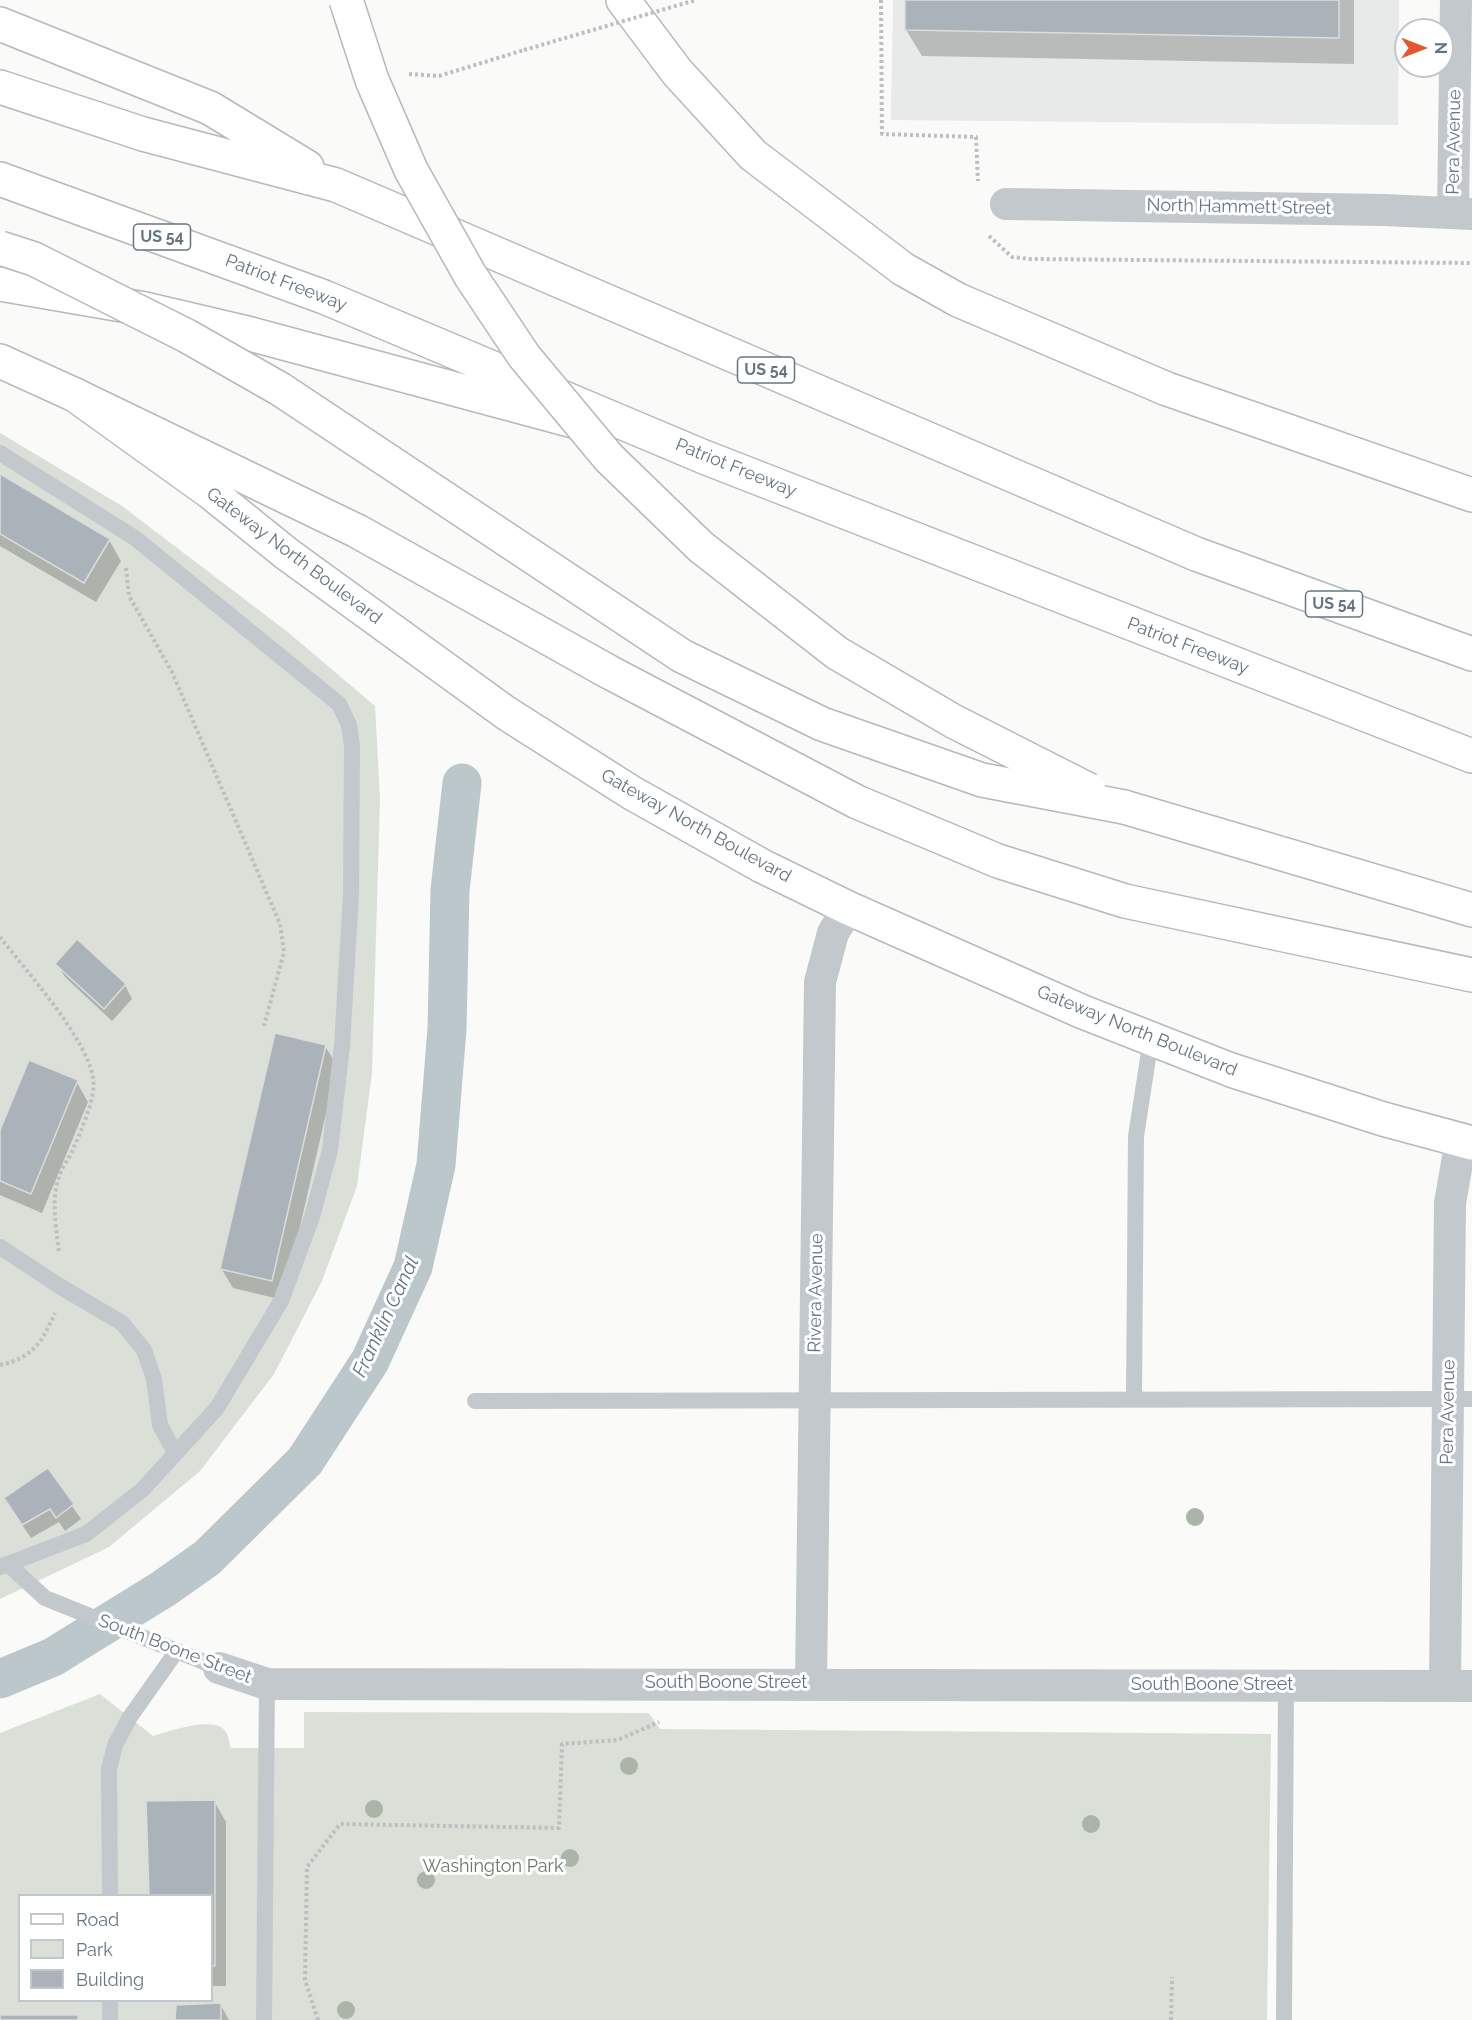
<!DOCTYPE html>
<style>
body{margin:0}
#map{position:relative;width:1472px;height:2020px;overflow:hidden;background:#fafaf8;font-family:Raleway,sans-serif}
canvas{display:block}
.legend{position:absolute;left:18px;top:1894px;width:195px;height:108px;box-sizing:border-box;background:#fff;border:2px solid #c1c8cd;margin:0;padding:8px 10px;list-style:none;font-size:18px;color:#657683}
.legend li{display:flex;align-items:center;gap:12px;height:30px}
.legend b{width:30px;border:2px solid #c1c8cd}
.north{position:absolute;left:1394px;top:18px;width:60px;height:60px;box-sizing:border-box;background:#fff;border:2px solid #c1c8cd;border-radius:50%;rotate:90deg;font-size:16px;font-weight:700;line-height:24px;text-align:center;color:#657683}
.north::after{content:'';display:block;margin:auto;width:21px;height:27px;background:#e4572e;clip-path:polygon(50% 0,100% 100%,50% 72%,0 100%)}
</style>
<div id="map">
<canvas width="1472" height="2020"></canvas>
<ul class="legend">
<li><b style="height:8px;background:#fff"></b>Road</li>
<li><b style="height:16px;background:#dadfd7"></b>Park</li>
<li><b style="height:16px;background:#aab3b9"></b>Building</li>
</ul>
<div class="north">N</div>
</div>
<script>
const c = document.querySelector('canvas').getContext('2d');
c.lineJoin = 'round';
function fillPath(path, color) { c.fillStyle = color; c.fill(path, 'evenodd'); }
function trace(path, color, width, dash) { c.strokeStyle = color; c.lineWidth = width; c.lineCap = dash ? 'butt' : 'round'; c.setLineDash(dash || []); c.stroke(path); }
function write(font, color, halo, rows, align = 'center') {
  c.font = font + ' Raleway,sans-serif'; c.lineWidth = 6; c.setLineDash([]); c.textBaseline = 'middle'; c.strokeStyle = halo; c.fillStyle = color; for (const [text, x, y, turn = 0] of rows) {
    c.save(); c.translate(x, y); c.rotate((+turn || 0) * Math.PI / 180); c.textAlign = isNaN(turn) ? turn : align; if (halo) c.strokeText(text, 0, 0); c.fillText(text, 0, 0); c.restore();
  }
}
fillPath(new Path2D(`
 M893,0H1399L1398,125L891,120Z`), '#e8e9e9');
fillPath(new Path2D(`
 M0,433L122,506L289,633L375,706L380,799L372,1073L357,1186L322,1281L274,1374L200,1471L109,1547L0,1599Z
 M100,1694L153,1736C170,1731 204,1719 221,1727C228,1731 229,1741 231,1748H304V1712L649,1713L660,1729L1271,1734L1267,2020H0V1733ZM20,1896H212V2000H20Z`), '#dadfd7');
fillPath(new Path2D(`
 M907,0H1354V64L922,56L906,30Z
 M0,476L109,540L121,561L96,602L0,546Z
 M57,964L125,985L132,999L112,1021L65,977Z
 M325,1046L337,1066L283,1300L233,1288L221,1268Z
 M76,1081L88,1102L42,1213L0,1195V1134Z
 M47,1470L81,1519L65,1531L59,1522L31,1538L13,1512Z
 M214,1801L226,1822V1986H212Z
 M220,2004L229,2020H177Z`), '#0003');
trace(new Path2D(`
 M0,1679L53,1657L163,1589L207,1558L305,1461L370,1361L413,1267L436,1165L447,1029L450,890L462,783`), '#bbc7cb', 39);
const building = new Path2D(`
 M905,0H1339V38L905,30Z
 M0,474L110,539L84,583L0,534Z
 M77,939L126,984L104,1009L55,964Z
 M275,1033L326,1045L272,1281L220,1269Z
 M29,1060L78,1080L31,1194L0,1181V1130Z
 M48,1468L74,1504L56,1518L50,1509L22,1525L4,1498Z
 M215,1800V1966H212V1896H149L146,1801Z
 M221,2003V2020H175L176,2005Z
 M0,2015H78V2020H0Z`);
fillPath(building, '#aab3b9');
trace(building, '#dcdcda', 1.5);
const secondary = new Path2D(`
 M0,361L75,395L210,492L287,554L506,713L632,793L762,866L848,908L1083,1012L1231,1070L1383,1119L1472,1143`);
const motorway = new Path2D(`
 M623,0L677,72L753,155L903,269L958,300L1167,389L1472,495
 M0,24L210,108L307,167
 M0,87L143,134L336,185L1196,554L1472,654
 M0,179L324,297L704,457L1472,756
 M0,284L145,309L243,332L581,423
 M75,395L357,531L609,672L857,802L998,861L1125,901L1472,975
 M1124,807L1472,910`);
trace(secondary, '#b3babf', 36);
trace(motorway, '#b4b9bd', 36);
trace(new Path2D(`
 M881,0L882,134L976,137L978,181
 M409,74L439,76L524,50
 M989,236L1012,257L1030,259L1472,263
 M126,568L129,596L172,672L280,924L284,952L264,1026
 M0,937C27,972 85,1036 93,1077C97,1095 81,1131 74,1147C71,1156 65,1163 61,1171C50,1198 56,1225 59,1253
 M0,1365C33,1358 42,1342 55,1313
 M318,2020L305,1980L307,1867L340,1824L559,1828L562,1744L618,1740L659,1722
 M1171,2020L1172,1977`), '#bbbfc2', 4, [3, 3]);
trace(new Path2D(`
 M0,453L135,538L339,704L349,725L352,746L351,894L342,1045L330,1150L312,1217L281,1301L217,1408L142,1490L86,1534L0,1567
 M0,1247L61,1287L122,1323L144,1350L154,1379L160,1425L175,1453
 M1134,1399L1136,1136L1151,1039
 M475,1401L1472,1399
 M9,1565L45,1598L219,1668
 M110,1896L109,1769L115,1745L130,1717L176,1652
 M110,2000V2020
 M264,2020L267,1684
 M1284,2020L1286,1685`), '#c3c8cc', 16);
trace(new Path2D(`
 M1006,204L1384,210L1472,214
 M1453,212L1456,0
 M219,1668L267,1684L1472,1686
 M811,1683L820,982L833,933L848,908
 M1445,1685L1450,1203L1461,1140`), '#c3c8cc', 32);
trace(secondary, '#fff', 33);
trace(motorway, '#fff', 33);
const motorwayBridge = new Path2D(`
 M346,0L372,80L411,170L470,275L524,356L609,458L701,547L837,653L953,721L1089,790
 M0,248L34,259L187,336L280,389L682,656L822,724L982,780L1124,807`);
trace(motorwayBridge, '#b4b9bd', 36, []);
trace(new Path2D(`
 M524,50L696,0`), '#bbbfc2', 4, [3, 3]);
trace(motorwayBridge, '#fff', 33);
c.fillStyle = '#aab4a7';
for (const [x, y] of [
 [1195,1517],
 [629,1766],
 [374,1809],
 [1091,1824],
 [570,1858],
 [426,1880],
 [346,2010]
]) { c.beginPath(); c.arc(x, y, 9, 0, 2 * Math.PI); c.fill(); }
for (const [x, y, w] of [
 [162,237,57],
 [766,370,57],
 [1334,604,57]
]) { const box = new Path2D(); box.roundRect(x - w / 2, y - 13, w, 26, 4.5); c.fillStyle = '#fff'; c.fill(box); trace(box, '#657683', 1.5); }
write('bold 16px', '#657683', null, [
 ["US 54",162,237],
 ["US 54",766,370],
 ["US 54",1334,604]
]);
write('18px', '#657683', '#fff', [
 ["Pera Avenue",1454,142,-89],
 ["North Hammett Street",1239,207,1],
 ["Patriot Freeway",286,283,21],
 ["Patriot Freeway",736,468,22],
 ["Gateway North Boulevard",294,556,37],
 ["Patriot Freeway",1188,646,21],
 ["Gateway North Boulevard",696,826,29],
 ["Gateway North Boulevard",1137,1031,22],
 ["Rivera Avenue",816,1293,-89],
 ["Pera Avenue",1448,1412,-89],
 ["South Boone Street",175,1649,21],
 ["South Boone Street",726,1683],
 ["South Boone Street",1212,1685]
]);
write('18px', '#687a64', '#fff', [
 ["Washington Park",493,1867]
]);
write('italic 20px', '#60757c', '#fff', [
 ["Franklin Canal",386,1317,-65]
]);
</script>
